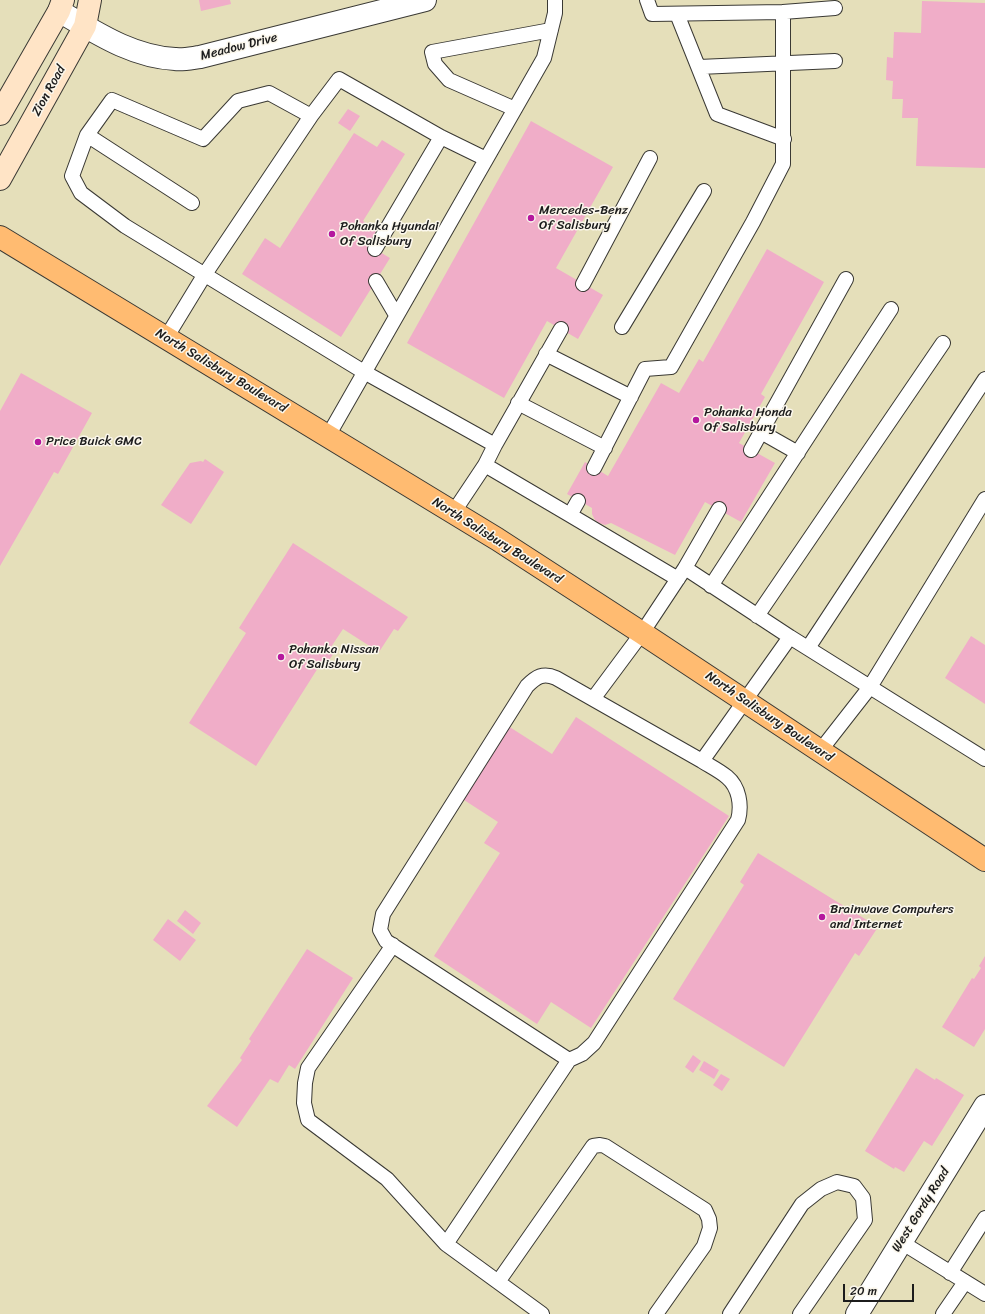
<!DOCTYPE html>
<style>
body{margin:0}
#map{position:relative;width:985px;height:1314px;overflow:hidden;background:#e5dfba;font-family:Sriracha,sans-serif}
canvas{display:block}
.scale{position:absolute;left:843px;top:1284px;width:71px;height:18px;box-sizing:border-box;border:2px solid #1c1c1c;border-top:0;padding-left:5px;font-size:12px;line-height:14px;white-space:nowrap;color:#1c1c1c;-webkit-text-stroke:3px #fbf7ec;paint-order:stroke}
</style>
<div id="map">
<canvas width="985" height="1314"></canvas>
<div class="scale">20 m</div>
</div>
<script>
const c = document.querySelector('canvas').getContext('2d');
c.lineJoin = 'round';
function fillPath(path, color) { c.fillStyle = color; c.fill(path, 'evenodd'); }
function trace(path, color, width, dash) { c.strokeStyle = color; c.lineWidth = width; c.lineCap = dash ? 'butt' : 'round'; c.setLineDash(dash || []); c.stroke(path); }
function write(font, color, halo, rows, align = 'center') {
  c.font = font + ' Sriracha,sans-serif'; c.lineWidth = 3; c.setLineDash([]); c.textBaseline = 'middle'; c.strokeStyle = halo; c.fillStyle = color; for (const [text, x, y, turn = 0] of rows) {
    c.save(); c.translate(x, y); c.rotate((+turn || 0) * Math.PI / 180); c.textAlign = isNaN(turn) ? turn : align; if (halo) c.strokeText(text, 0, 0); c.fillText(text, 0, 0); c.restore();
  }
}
fillPath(new Path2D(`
 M199,0H230L231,4L201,11Z
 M922,1L985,3V168L916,166L918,118H902L903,99H892L893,81L886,80L887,57L893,58L894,32L921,33Z
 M348,109L360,116L350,131L338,123Z
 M531,121L613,167L556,268L603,295L578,339L547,321L504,398L407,343Z
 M354,133L377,147L382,140L405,154L363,221L377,230L368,245L390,258L341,337L242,274L265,238L280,248Z
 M767,249L824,282L761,394L765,397L739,443L775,463L741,522L705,502L675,555L611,523L605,525L599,523L595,520L592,514V508L567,494L585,462L608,476L661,383L679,393L699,359L703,362Z
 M21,373L92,413L58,474L54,472L0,566V411Z
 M205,459L224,472L191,524L161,505L190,463L201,461L203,462Z
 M293,543L408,617L398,631L394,629L379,652L343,629L329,650L334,653L327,663L323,660L256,766L189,723L246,633L239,628Z
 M971,636L985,645V704L945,678Z
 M576,717L729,816L591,1028L551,1002L537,1024L434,956L500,853L484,843L498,822L461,798L508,726L552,754Z
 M758,853L878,927L859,956L855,953L784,1067L673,999L744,885L740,882Z
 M185,910L201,923L193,934L177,921Z
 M168,919L196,940L180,961L153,940Z
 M307,949L353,978L295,1069L289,1065L278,1083L270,1079L237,1127L207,1106L242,1060L240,1058L251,1041L249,1039Z
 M985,956V1029L974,1047L942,1027L972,978L974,979L981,968L979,966Z
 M693,1055L701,1061L693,1073L685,1067Z
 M704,1061L719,1070L714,1079L699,1070Z
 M916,1068L935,1080L936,1078L964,1095L932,1146L924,1141L904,1172L895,1167L894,1169L865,1151Z
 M721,1074L730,1079L722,1091L713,1085Z`), '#f0adc8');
const lane = new Path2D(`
 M783,12L835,8
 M677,14L717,114L784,139
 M699,67L835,61
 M515,109L449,80L435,64L432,52L551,30
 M311,116L339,79L441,137L486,159
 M87,135L192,203
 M375,249L441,137
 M376,281L396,315
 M583,284L650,158
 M622,327L704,191
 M166,338L205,274L311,116L269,93L238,101L203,139L112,100L87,135L72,176L81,193L125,226L364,372L495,445L561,329
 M546,354L631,397
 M518,403L605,448
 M761,432L798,453
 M328,436L544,58L555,13V0
 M751,450L846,279
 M485,465L570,515
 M594,468L645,369L671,367L753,222L783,164V12L652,14L647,0
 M578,501L570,515L678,579
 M719,509L685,568L790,637L985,759
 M453,513L485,465L495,445
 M711,586L891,309
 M757,616L943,343
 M808,648L985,379
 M593,699L642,633L685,568
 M820,751L870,687L985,499
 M393,945L308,1068L305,1083L304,1103L308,1120L387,1179L446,1244
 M569,1060L582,1054L594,1043L738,820C742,805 739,787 727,777C720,771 710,766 702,761
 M901,1242L985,1294
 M950,1273L985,1218
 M498,1282L593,1146L600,1145L605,1146L705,1210L709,1219L710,1228L704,1246L656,1314
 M542,1314L446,1244L569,1060L386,941L380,930L383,914L527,686C536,677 543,672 556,678L702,761L790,637
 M730,1314L802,1204L821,1189L837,1182L854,1186L863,1198L865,1220L800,1314
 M943,1314L965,1282`);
const street = new Path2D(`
 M59,11C95,32 132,57 175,59C183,60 192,58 200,57L425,0
 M857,1314L985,1106`);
const secondary = new Path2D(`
 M0,114L59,11L63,0
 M0,179L85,26L90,0`);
const primary = new Path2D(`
 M0,237L497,539L642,633L985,860`);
trace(lane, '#3a3934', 16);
trace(street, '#3a3934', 24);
trace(secondary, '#3a3934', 24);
trace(primary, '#3a3934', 24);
trace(lane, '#fff', 14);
trace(street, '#fff', 22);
trace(secondary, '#ffe4c6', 22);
trace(primary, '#ffbb71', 22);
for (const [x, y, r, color] of [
 [531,218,4,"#b5179e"],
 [332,234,4,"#b5179e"],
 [696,420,4,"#b5179e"],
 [38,442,4,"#b5179e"],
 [281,657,4,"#b5179e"],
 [822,917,4,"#b5179e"]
]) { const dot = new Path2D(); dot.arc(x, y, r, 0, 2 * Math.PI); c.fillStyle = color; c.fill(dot); trace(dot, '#fbf7ec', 1.5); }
write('13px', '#1c1c1c', '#fbf7ec', [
 ["Meadow Drive",239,47,-14],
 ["Zion Road",49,91,-61],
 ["North Salisbury Boulevard",221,371,31],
 ["North Salisbury Boulevard",497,541,32],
 ["North Salisbury Boulevard",769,717,34],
 ["West Gordy Road",921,1210,-58]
]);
write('13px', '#1c1c1c', '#fbf7ec', [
 ["Mercedes-Benz",539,211],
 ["Of Salisbury",539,226],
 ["Pohanka Hyundai",340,227],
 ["Of Salisbury",340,242],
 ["Pohanka Honda",704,413],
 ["Of Salisbury",704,428],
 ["Price Buick GMC",46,442],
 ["Pohanka Nissan",289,650],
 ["Of Salisbury",289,665],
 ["Brainwave Computers",830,910],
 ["and Internet",830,925]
], 'left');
</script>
